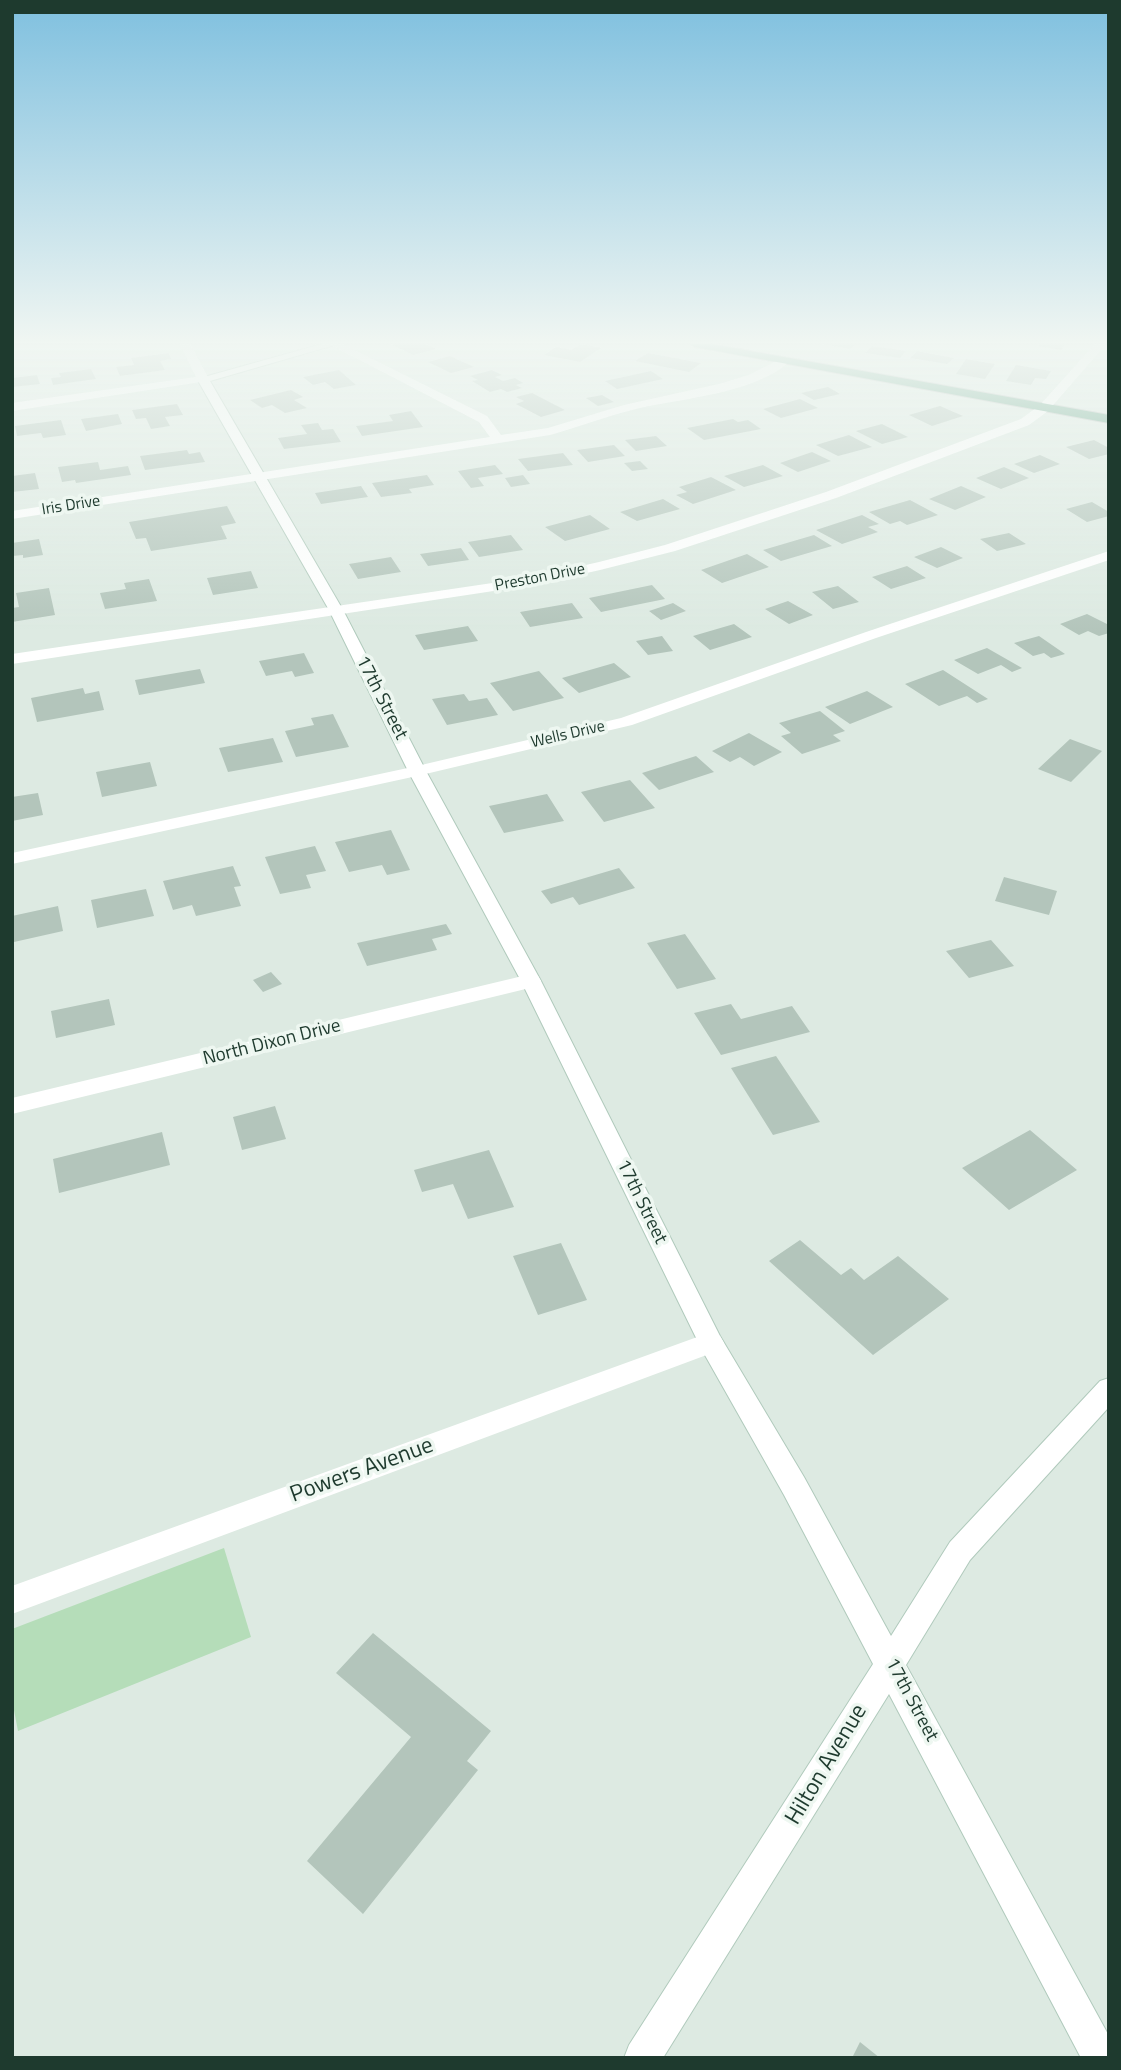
<!DOCTYPE html>
<style>
body{margin:0}
#map{position:relative;width:1121px;height:2070px;overflow:hidden;background:#ddeae2;font-family:"Titillium Web",sans-serif}
canvas{display:block}
.frame{position:absolute;inset:0;border:14px solid #1e3a2e;pointer-events:none}
</style>
<div id="map">
<canvas width="1121" height="2070"></canvas>
<div class="frame"></div>
</div>
<script>
const c = document.querySelector('canvas').getContext('2d');
c.lineJoin = 'round';
function fillPath(path, color) { c.fillStyle = color; c.fill(path, 'evenodd'); }
function trace(path, color, width, dash) { c.strokeStyle = color; c.lineWidth = width; c.lineCap = dash ? 'butt' : 'round'; c.setLineDash(dash || []); c.stroke(path); }
function write(font, color, halo, rows, align = 'center') {
  c.font = font + ' "Titillium Web",sans-serif'; c.lineWidth = 7; c.setLineDash([]); c.textBaseline = 'middle'; c.strokeStyle = halo; c.fillStyle = color; for (const [text, x, y, turn = 0] of rows) {
    c.save(); c.translate(x, y); c.rotate((+turn || 0) * Math.PI / 180); c.textAlign = isNaN(turn) ? turn : align; if (halo) c.strokeText(text, 0, 0); c.fillText(text, 0, 0); c.restore();
  }
}
fillPath(new Path2D(`
 M224,1548L251,1637L18,1731L12,1700V1629Z`), '#b5ddb9');
fillPath(new Path2D(`
 M391,344H426L436,349L413,355Z
 M581,344L601,348L580,362L544,355L556,347L571,350Z
 M822,344H855L850,349Z
 M1039,344H1065L1061,350L1038,346Z
 M872,346L906,351L900,358L865,353Z
 M917,351L954,358L947,364L910,358Z
 M169,353L171,359L160,361L165,370L120,376L116,367L134,365L131,358Z
 M648,353L701,363L689,372L635,361Z
 M450,356L474,367L451,373L428,362Z
 M966,359L995,364L985,379L956,374Z
 M1016,365L1051,371L1046,379L1035,378L1031,385L1006,381Z
 M91,369L96,379L53,385L51,378L61,377L59,373Z
 M339,370L356,385L334,389L325,382L313,385L303,377Z
 M492,370L502,375L495,377L503,381L515,378L523,383L516,385L522,388L507,392L501,389L490,392L472,381L478,380L470,376Z
 M651,371L663,379L617,389L605,381Z
 M37,375L40,384L12,387V378Z
 M828,387L840,394L814,400L801,393Z
 M291,390L303,397L294,400L307,408L285,413L272,405L262,408L250,400Z
 M532,393L565,410L541,417L516,404L524,401L516,397Z
 M602,395L614,402L598,406L586,398Z
 M800,399L818,408L781,418L763,409Z
 M177,404L183,415L165,417L170,426L151,429L146,418L136,419L132,410Z
 M940,406L963,416L932,426L909,415Z
 M411,411L423,427L362,436L356,426L393,421L389,415Z
 M118,414L122,424L86,431L81,419Z
 M733,419L738,422L748,420L761,429L704,440L687,428Z
 M61,420L66,435L43,438L41,433L17,436L15,426Z
 M318,423L322,430L333,429L341,442L284,449L278,438L307,434L301,425Z
 M882,424L908,437L882,444L856,431Z
 M849,435L872,447L838,456L816,445Z
 M656,436L667,446L636,451L625,440Z
 M1094,440L1109,448V454L1089,459L1066,447Z
 M614,445L625,456L588,462L577,450Z
 M187,450L189,454L200,452L205,462L145,470L140,456Z
 M812,452L831,461L798,472L780,463Z
 M563,453L573,465L528,471L518,459Z
 M1040,455L1060,464L1034,473L1014,464Z
 M640,461L648,469L632,471L624,463Z
 M98,462L100,470L128,466L131,475L76,483L75,480L62,482L58,467Z
 M495,465L503,474L478,478L484,486L471,488L458,471Z
 M763,465L783,476L744,487L724,476Z
 M1004,467L1029,478L1001,489L976,478Z
 M35,473L39,489L12,492V476Z
 M427,475L434,485L409,489L412,493L381,497L372,483Z
 M523,475L530,484L511,487L505,478Z
 M711,477L736,490L693,504L676,495L687,492L679,487Z
 M361,486L368,497L321,504L315,493Z
 M961,486L986,497L955,510L929,499Z
 M663,499L680,509L637,521L620,512Z
 M910,500L938,515L907,525L900,521L890,524L869,512Z
 M1092,502L1109,512V516L1087,522L1066,509Z
 M227,506L236,523L221,526L227,539L151,551L146,538L136,539L129,522Z
 M590,515L610,529L565,541L545,527Z
 M862,515L879,524L868,527L878,532L842,544L816,530Z
 M1009,533L1026,544L997,551L980,539Z
 M511,535L523,550L479,557L468,542Z
 M814,535L832,546L781,561L763,550Z
 M39,539L43,555L23,558V555L12,556V543Z
 M941,547L963,558L937,568L914,557Z
 M461,548L469,560L428,566L420,554Z
 M747,554L769,567L722,583L701,570Z
 M391,557L401,572L358,579L349,564Z
 M907,566L926,578L891,589L872,577Z
 M251,571L258,588L213,595L207,578Z
 M149,579L157,601L105,609L100,593L126,589L124,583Z
 M652,585L665,599L601,612L589,598Z
 M838,586L859,602L833,609L812,592Z
 M49,588L55,615L12,622V608L19,607L16,593Z
 M788,601L813,615L789,624L765,609Z
 M572,603L583,618L530,627L520,612Z
 M673,603L686,611L661,620L649,611Z
 M1087,614L1109,625V633L1099,636L1088,631L1079,635L1060,624Z
 M734,624L752,637L710,650L693,636Z
 M468,626L478,641L424,650L415,635Z
 M662,636L673,651L648,655L636,641Z
 M1039,636L1065,654L1051,658L1044,653L1033,656L1014,643Z
 M987,648L1022,668L1012,672L1001,665L978,674L954,660Z
 M304,653L314,673L295,677L292,671L266,676L259,661Z
 M614,663L631,677L579,693L562,678Z
 M200,669L205,683L139,695L135,680Z
 M943,670L988,699L977,703L967,696L939,706L905,684Z
 M539,671L564,698L513,711L490,683Z
 M83,688L85,694L99,691L104,710L37,722L31,698Z
 M867,691L893,707L850,724L825,707Z
 M464,694L469,701L487,698L498,715L447,725L432,699Z
 M820,711L845,731L833,735L841,741L802,754L781,736L791,733L779,723Z
 M333,714L349,747L296,757L285,731L314,725L311,718Z
 M749,733L782,752L754,766L740,757L730,762L712,751Z
 M273,738L283,762L228,772L219,748Z
 M1070,739L1102,751L1071,782L1038,769Z
 M696,756L714,772L659,790L642,773Z
 M150,762L157,786L102,797L96,772Z
 M630,780L655,808L604,822L581,792Z
 M38,793L43,815L12,821V797Z
 M547,794L564,821L504,833L489,806Z
 M391,830L410,870L387,875L382,865L349,872L335,842Z
 M315,846L326,871L306,875L311,888L280,894L265,857Z
 M233,866L241,886L234,887L241,906L196,916L192,905L173,910L163,881Z
 M619,868L635,888L579,905L573,897L551,904L541,891Z
 M1004,877L1057,891L1049,915L995,901Z
 M146,889L154,916L97,928L91,900Z
 M58,906L63,931L14,942L12,916Z
 M446,924L452,934L432,939L437,950L367,966L357,943Z
 M685,934L716,979L677,989L647,943Z
 M991,940L1014,966L969,978L946,951Z
 M271,972L282,984L263,992L253,980Z
 M109,999L115,1025L56,1038L51,1011Z
 M731,1004L741,1019L792,1006L810,1032L721,1055L694,1013Z
 M776,1056L820,1122L773,1135L731,1068Z
 M275,1106L286,1139L242,1150L233,1117Z
 M1030,1130L1077,1170L1009,1210L962,1168Z
 M162,1132L170,1165L59,1193L53,1159Z
 M489,1150L514,1207L468,1219L453,1184L422,1192L414,1170Z
 M800,1240L841,1275L851,1268L864,1280L898,1256L949,1299L873,1355L769,1261Z
 M561,1243L587,1300L538,1315L513,1256Z
 M373,1633L491,1731L467,1761L478,1770L363,1914L307,1861L411,1737L336,1673Z
 M860,2042L880,2058H852Z`), '#b3c5bb');
const secondary = new Path2D(`
 M322,344H338L210,381L343,610L426,771L541,981L720,1336L804,1477L891,1636L950,1542L1100,1381L1109,1378V1407L970,1560L906,1665L1109,2036V2058H1081L889,1694L663,2058H624L629,2045L873,1664L784,1495L702,1350L521,981L408,771L329,610L197,379Z`);
const primary = new Path2D(`
 M690,344H711L1109,415V423L695,347Z`);
trace(secondary, '#b0cabc', 2);
trace(primary, '#bcc4c0', 2);
fillPath(new Path2D(`
 M180,344H190L209,379L207,381L12,411V403L196,377Z
 M329,344H342L487,416L501,435L548,428L624,405L719,384L749,375L780,359L790,361C754,395 678,398 632,410C604,417 578,427 550,435L12,519V511L490,437L479,422Z
 M1095,344H1106L1048,411L1029,425L836,498L675,551L600,570L533,585L12,664V654L533,577L599,562L665,545L826,492L1021,419L1040,405Z
 M1109,551V560L876,638L632,725L417,776L12,864V853L417,766L621,718L866,632Z
 M531,974L538,976L541,981L538,986L12,1114V1098Z
 M711,1332L720,1336L724,1343L720,1350L12,1614V1586Z`), '#fff');
fillPath(secondary, '#fff');
fillPath(primary, '#60a285');
const sky = c.createLinearGradient(0, 0, 0, 633);
sky.addColorStop(0, '#7fc0df');
sky.addColorStop(0.54, '#f0f6f2');
sky.addColorStop(1, '#f0f6f200');
c.fillStyle = sky;
c.fillRect(0, 0, 1121, 633);
write('16px', '#1e3a2e', '#eef7f1', [
 ["Iris Drive",71,506,-9],
 ["Preston Drive",540,578,-11],
 ["Wells Drive",568,735,-13]
]);
write('19px', '#1e3a2e', '#eef7f1', [
 ["17th Street",381,698,63],
 ["North Dixon Drive",272,1043,-14],
 ["17th Street",641,1202,64],
 ["17th Street",911,1700,62]
]);
write('23px', '#1e3a2e', '#eef7f1', [
 ["Powers Avenue",362,1471,-20],
 ["Hilton Avenue",827,1765,-59]
]);
</script>
